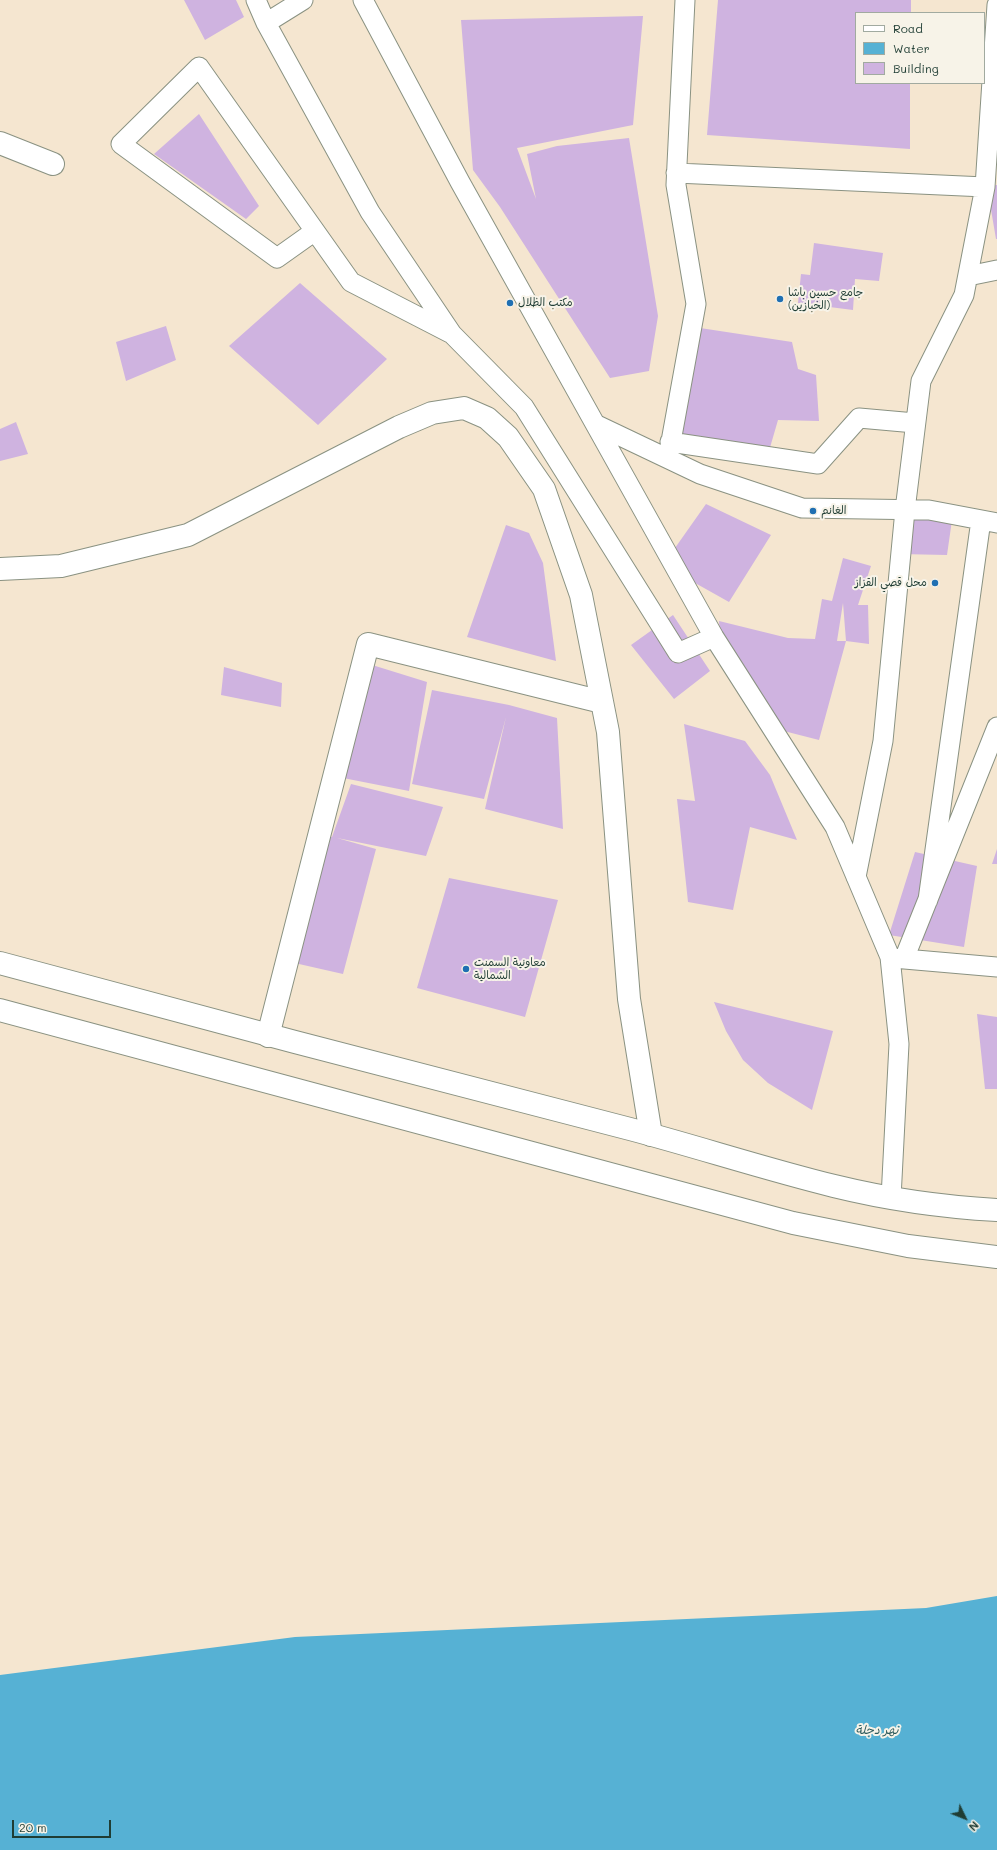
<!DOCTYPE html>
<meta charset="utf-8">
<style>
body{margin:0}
#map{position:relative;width:997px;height:1850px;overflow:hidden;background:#f5e6d0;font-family:Mali,sans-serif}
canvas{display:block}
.legend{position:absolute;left:855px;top:12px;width:130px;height:72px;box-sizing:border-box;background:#f7f3e8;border:1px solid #a1aaa0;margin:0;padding:5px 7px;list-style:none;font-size:12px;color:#1f3d34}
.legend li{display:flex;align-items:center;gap:8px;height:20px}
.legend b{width:20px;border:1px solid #a1aaa0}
.north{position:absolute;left:945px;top:1798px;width:40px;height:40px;-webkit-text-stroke:3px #f7f3e8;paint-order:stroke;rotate:133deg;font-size:11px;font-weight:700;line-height:16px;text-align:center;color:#1f3d34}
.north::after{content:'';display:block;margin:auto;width:14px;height:18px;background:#1f3d34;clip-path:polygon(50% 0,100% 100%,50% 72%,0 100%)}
.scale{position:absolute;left:12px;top:1820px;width:99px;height:18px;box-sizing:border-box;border:2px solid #1f3d34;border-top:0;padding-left:5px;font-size:12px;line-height:14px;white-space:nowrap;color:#1f3d34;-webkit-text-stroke:3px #f7f3e8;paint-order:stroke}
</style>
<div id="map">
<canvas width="997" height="1850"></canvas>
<ul class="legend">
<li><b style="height:5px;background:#fff"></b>Road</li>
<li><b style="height:11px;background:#56b1d4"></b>Water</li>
<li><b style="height:11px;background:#cfb3e0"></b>Building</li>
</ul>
<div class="north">N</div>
<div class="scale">20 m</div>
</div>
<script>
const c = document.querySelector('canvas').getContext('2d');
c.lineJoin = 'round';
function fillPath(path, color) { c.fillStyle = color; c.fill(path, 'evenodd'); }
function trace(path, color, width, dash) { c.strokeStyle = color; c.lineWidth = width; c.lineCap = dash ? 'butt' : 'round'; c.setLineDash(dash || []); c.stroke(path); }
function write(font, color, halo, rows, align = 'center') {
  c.font = font + ' Mali,"Playpen Sans Arabic",sans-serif'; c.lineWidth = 4; c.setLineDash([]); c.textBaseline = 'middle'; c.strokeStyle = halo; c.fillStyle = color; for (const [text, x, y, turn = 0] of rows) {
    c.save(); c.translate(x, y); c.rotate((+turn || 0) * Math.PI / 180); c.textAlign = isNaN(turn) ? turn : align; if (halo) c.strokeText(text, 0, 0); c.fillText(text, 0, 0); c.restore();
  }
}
fillPath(new Path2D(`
 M997,1596V1850H0V1675L295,1637L926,1608Z`), '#56b1d4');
fillPath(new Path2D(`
 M184,0H236L244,17L205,40Z
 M718,0H911V13H856V83H910V149L707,135Z
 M643,16L633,125L517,148L536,199L527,154L557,146L629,138L658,316L649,371L610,378L500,207L473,170L461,20Z
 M199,114L259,206L246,219L154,154Z
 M997,185V239H996L987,186Z
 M814,243L883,253L879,281L855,279L853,310L798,303L801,274L810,275Z
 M300,283L387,359L318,425L229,346Z
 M166,326L176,360L126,381L116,342Z
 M687,326L792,342L798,369L816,375L819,421L778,420L769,451L680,443Z
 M16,422L28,454L0,461V429Z
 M706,504L771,535L729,602L663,565Z
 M904,517L952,520L947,555L899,554Z
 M506,525L529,533L543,563L556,661L467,637Z
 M843,558L871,566L858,605H868L869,644L846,641L843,603L837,641H846L819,740L776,729L721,647L719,621L788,638L815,639L822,599L832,601Z
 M673,615L710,671L674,699L631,645Z
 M369,664L427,682L409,791L338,777Z
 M224,667L282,683L281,707L221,695Z
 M432,690L509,705L557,718L563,829L485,809L506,717L484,799L412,784Z
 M684,724L745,741L770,775L797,840L750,827L733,910L688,902L677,799L695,801Z
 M351,784L443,807L426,856L337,838L376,849L343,974L277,959L310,830L332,837Z
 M997,849V864H992Z
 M915,852L977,866L964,947L889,935Z
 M449,878L558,900L525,1017L417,988Z
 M714,1002L833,1031L812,1110L768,1083L743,1060L726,1031Z
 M977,1014L997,1017V1089H985Z`), '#cfb3e0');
const pedestrian = new Path2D(`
 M256,0L266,23L370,212L452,334L524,407L678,653L714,637
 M363,0L460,182L714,637L835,827L890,957L899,1044L891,1198
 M266,23L303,0
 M676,173L985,187
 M315,231L277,258L121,144L199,67L351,282L450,333
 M968,276L997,270
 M595,424L700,474L802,508L929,510L997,523
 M670,442L818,464L859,418L915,423
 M668,458L696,304L676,185L685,0
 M856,877L883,741L905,510L921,381L964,295L985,187L997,5
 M928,900L981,520
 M893,958L997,967
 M904,959L997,727`);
const minor = new Path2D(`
 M0,143L53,164
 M0,569L61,566L188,535L399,427L432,413L464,408L487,418L508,437L544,489L581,595L608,732L629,999L651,1135
 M268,1036L368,644L602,702`);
const secondary = new Path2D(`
 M0,963C210,1020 419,1075 630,1129C698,1147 765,1169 834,1186C887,1199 942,1207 997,1210
 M0,1010L793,1223L908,1246L997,1257`);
trace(pedestrian, '#8a9282', 21);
trace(minor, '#8a9282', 24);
trace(secondary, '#8a9282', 24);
trace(pedestrian, '#fff', 19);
trace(minor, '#fff', 22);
trace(secondary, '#fff', 22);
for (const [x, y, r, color] of [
 [780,299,4,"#1f6fb2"],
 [510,303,4,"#1f6fb2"],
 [813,511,4,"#1f6fb2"],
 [935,583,4,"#1f6fb2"],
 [466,969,4,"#1f6fb2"]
]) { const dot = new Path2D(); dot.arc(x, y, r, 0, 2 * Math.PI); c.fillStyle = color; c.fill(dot); trace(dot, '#f7f3e8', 1.5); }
write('11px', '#1f3d34', '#f7f3e8', [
 ["جامع حسين باشا",788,293],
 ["(الخبازين)",788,306],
 ["مكتب الظلال",518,303],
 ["الغانم",821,511],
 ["محل قصي القزاز",927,583,"right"],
 ["معاونية السمنت",474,963],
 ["الشمالية",474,976]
], 'left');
write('italic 12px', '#2d5a5c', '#f7f3e8', [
 ["نهر دجلة",877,1730]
]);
</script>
